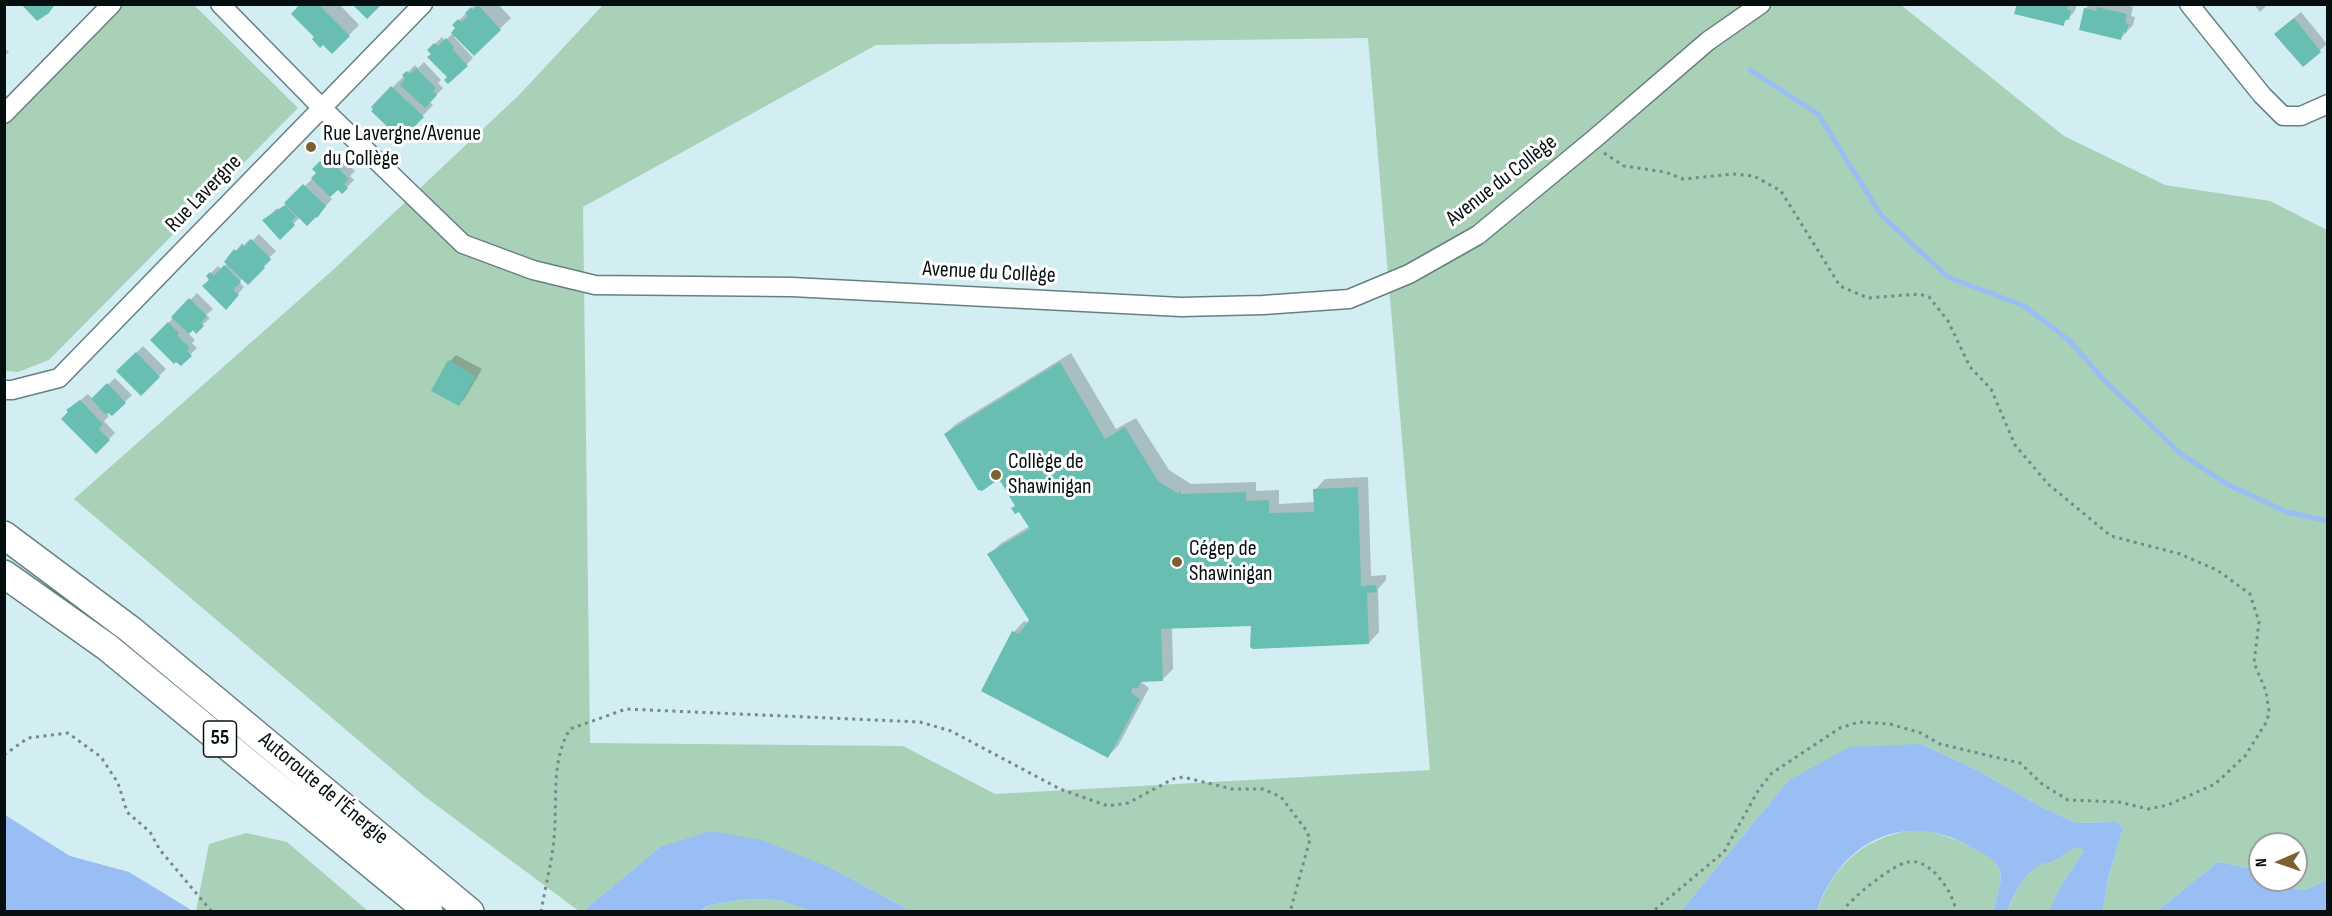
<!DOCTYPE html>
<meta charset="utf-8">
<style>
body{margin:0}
#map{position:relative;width:2332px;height:916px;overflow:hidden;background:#d2eef2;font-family:"Sofia Sans Condensed",sans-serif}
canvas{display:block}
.frame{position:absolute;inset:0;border:6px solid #060f10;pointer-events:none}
.north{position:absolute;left:2248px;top:832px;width:60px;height:60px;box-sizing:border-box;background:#fff;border:2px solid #9b9f9f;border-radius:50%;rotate:268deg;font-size:16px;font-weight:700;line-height:24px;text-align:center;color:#060f10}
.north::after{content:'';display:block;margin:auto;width:21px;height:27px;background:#7a6132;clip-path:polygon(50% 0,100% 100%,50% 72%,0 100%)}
</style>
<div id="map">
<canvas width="2332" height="916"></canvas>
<div class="frame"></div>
<div class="north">N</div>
</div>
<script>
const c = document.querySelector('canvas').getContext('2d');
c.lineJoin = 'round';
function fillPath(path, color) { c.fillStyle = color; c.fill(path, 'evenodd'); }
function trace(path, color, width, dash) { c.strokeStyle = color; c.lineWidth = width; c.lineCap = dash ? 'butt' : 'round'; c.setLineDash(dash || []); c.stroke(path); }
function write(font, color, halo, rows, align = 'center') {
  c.font = font + ' "Sofia Sans Condensed",sans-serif'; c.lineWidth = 6; c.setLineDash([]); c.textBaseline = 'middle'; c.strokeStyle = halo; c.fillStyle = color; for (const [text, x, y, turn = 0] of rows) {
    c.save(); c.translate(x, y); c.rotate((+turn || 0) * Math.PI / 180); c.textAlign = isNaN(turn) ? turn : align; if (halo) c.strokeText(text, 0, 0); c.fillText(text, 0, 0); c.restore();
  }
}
fillPath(new Path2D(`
 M124,5H194L298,108L49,360L18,372L5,371L4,125Z
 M603,5H1901L2064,136L2165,185L2270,201L2327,230V879C2309,890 2299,895 2282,880H2296V844H2260V870L2218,862L2157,911H2106L2103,909L2108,878L2123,828L2117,822L2077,823L2043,808L1977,770L1921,744L1788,781L1681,911H911L831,868L660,847L583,911H579L424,796L74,499L334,269L519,95ZM1368,38L1430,770L995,794L903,746L590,743L583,207L876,45Z
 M1920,829C1939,833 1993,850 1999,869C2004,881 1995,899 1994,911L1817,912C1834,861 1868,835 1920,829Z
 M246,833L287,842L368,911H196L209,844Z
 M2074,847H2080L2084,851L2059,889L2049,911L2008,912C2013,895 2025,868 2044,862C2049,861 2049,863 2054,861C2060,858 2067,851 2074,847Z
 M745,899L779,900L810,911L700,912L710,905Z`), '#a9d1b7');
fillPath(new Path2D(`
 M1921,744L1977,770L2043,808L2077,823L2117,822L2123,828L2108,878L2103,909L2106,911H2049L2059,889L2084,851L2080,847C2068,848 2064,856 2054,861C2050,863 2045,862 2041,864C2024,873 2013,894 2008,911H1994C1995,899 2003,883 2000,871C1996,858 1980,852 1969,846C1904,809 1839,843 1817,911H1681L1788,781L1849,747Z
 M5,815L70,856L129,872L193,911H5Z
 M711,831L761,840L831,868L911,911H810L779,900L745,899L710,905L700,911H583L660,847Z
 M2218,862L2260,870V880H2282C2299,895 2309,890 2327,879V911H2157Z`), '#98bef3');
fillPath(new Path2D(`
 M302,4H339L359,25L332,52L316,37Z
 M476,4H498L511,18L474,54L456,35L454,37L473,58L449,82V77L429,50L442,37L445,41L453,33L457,28L454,25Z
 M2018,4H2077L2075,11L2063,24Z
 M2090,4H2122L2133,7L2131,16L2135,17L2133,25L2121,38L2085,9Z
 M2254,4H2268L2260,12Z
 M2301,12L2327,44L2303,65L2283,27Z
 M4,48L9,52L4,57Z
 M424,62L441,80L438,83L443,88L430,102L433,105L401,138L373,107L415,65L418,68Z
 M337,154L355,171L350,176L354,180L342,192L338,187L329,196L332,199L317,216L300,217L280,238L264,221L277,208L279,210L287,204L318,173L315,169L328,156L332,159Z
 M259,234L276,251L269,258L271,260L248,283L243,278L239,282L244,287L232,301L208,276L218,266L222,270L242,243L244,245L250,239L252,241Z
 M197,293L213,309L206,315L210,318L196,331L193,328L188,333L195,340L192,343L197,348L181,364L152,340Z
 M143,346L166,369L141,394L118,371Z
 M1071,353L1116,429L1136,418L1169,470L1191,484L1256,482V491L1279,490V504L1315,502V490L1325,479L1368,477L1371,576L1386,575V580L1378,589L1379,632L1369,643L1252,624L1172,627L1173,669L1162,680L1143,681L1141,682L1149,688L1118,746L1108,756L1014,632L1024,621L1028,623L1030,620L989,555L1000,544L1030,526L999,477L945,434L956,424Z
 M456,355L482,369L465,398L458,405L450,361Z
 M115,378L132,395L112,414L109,410L106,413L109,416L104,421L115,433L96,452L68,410L88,394L93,399Z`), '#0003');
trace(new Path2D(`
 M1750,70L1818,114L1881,215L1948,277L2024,306L2069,340L2104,380L2181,454L2227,484L2287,512L2328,521`), '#98bef3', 5);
fillPath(new Path2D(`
 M21,4H55L49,13L37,21Z
 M300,4H318L350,36L332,54L323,45L320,48L312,39L314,37L291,14Z
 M352,4H382L367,19Z
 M2017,4H2068L2067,10H2071L2069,20L2065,19L2064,26L2014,14Z
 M478,5L501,30L474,56L451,33L455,28L452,25L458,19L461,22L468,16L465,13L471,7L473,10Z
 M2097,7L2127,14L2125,23L2129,24L2126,33L2123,32L2121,40L2079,30L2084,8L2096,11Z
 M2294,18L2321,52L2303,67L2274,34Z
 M446,38L454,47L452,49L468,66L448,84L444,80L447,77L427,57L431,54L427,50L434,43L438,46Z
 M416,68L436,88L433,91L437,95L425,108L400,85L405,79L402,75L407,71L410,74Z
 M391,86L424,117L401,140L371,111L373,109L371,107Z
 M330,160L349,179L344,184L348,188L342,194L338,190L330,197L311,178L316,173L312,169L320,161L324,165Z
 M303,184L326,206L317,218L316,217L307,226L284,203Z
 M285,205L296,217L292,221L295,225L280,240L262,220Z
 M251,239L271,259L263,266L265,268L248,285L224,262L234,249L236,251L242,245L244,247Z
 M224,265L241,282L233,290L239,295L226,310L202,286L209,280L206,276L210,272L214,276Z
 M189,298L207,316L201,323L204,326L196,334L193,330L189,334L171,317Z
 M168,322L179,333L177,335L190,348L187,351L192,356L181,366L176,362L174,364L150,340Z
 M136,352L160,377L141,396L116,371Z
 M448,360L476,376L459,406L431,391Z
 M1060,362L1105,439L1125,427L1158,481L1179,494L1180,489L1181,494L1246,492V501L1269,500V513L1314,512L1313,489L1358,487L1361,586L1376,585L1377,592L1367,593L1369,644L1253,649L1250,647L1251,626L1161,629L1163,681L1141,682L1137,689L1133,687L1131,693L1140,699L1108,758L981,691L1012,631L1019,634L1029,620L987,554L1030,529L1019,512L1015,514L1011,508L1015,506L999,479L982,491L978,490L944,434Z
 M107,383L126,403L112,416L108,413L106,415L91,399Z
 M80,400L103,424L99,429L110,440L96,454L61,419L68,412L66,410Z`), '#68beb0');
const minor = new Path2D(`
 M220,4L321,107L463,244L533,270L595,285L792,287L1181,307L1263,305L1349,299L1409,274L1478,235L1593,140L1708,41L1761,4
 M2189,4L2262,95L2283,116H2301L2328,104
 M4,114L112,4
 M4,390H12L59,378L423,4`);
const highway = new Path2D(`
 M4,535L131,630L470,912
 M4,574L107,647L429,912`);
trace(minor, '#667f83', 21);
trace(highway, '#667f83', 30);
trace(new Path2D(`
 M1604,153L1624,166L1665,172L1683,179L1734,174L1754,176L1781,191L1840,286L1868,298L1919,294L1929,297L1948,321L1970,367L1991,389L2015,445L2048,484L2111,536L2180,554L2217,570L2250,594L2259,622L2254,663L2266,691L2269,711L2267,721L2245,756L2215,784L2168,805L2148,809L2119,802L2068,800L2042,784L2020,763L1940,744L1921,733L1890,724L1859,722L1840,728L1772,773L1759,789L1724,852L1652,912
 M4,755L28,738L68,733L101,757L118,783L127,812L150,832L160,850L212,912
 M541,912C545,887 552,863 554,838C558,800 550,763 570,729L626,709L920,722L951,731L1060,789L1108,806L1128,803L1173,779L1183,777L1232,789H1263L1281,797L1306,830L1310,839L1290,912
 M1842,912C1851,898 1892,865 1908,862C1930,857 1954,893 1956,912`), '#75898b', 3, [3, 4.5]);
trace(minor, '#fff', 18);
trace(highway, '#fff', 27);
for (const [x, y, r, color] of [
 [311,147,6,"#7a6132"],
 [996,475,6,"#7a6132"],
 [1177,562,6,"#7a6132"]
]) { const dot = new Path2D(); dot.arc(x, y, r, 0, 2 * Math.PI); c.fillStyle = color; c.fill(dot); trace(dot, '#fff', 2); }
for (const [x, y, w] of [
 [220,739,33]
]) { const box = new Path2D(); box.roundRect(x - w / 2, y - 18, w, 36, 4.5); c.fillStyle = '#fff'; c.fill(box); trace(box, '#060f10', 1.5); }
write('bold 21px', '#060f10', null, [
 ["55",220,739]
]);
write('22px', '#060f10', '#fff', [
 ["Rue Lavergne/Avenue",323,134],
 ["du Collège",323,159],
 ["Collège de",1008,462],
 ["Shawinigan",1008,487],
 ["Cégep de",1189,549],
 ["Shawinigan",1189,574]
], 'left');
write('22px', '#060f10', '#fff', [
 ["Avenue du Collège",1502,181,-38],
 ["Rue Lavergne",204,194,-46],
 ["Avenue du Collège",989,273,3],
 ["Autoroute de l'Énergie",323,789,40]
]);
</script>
